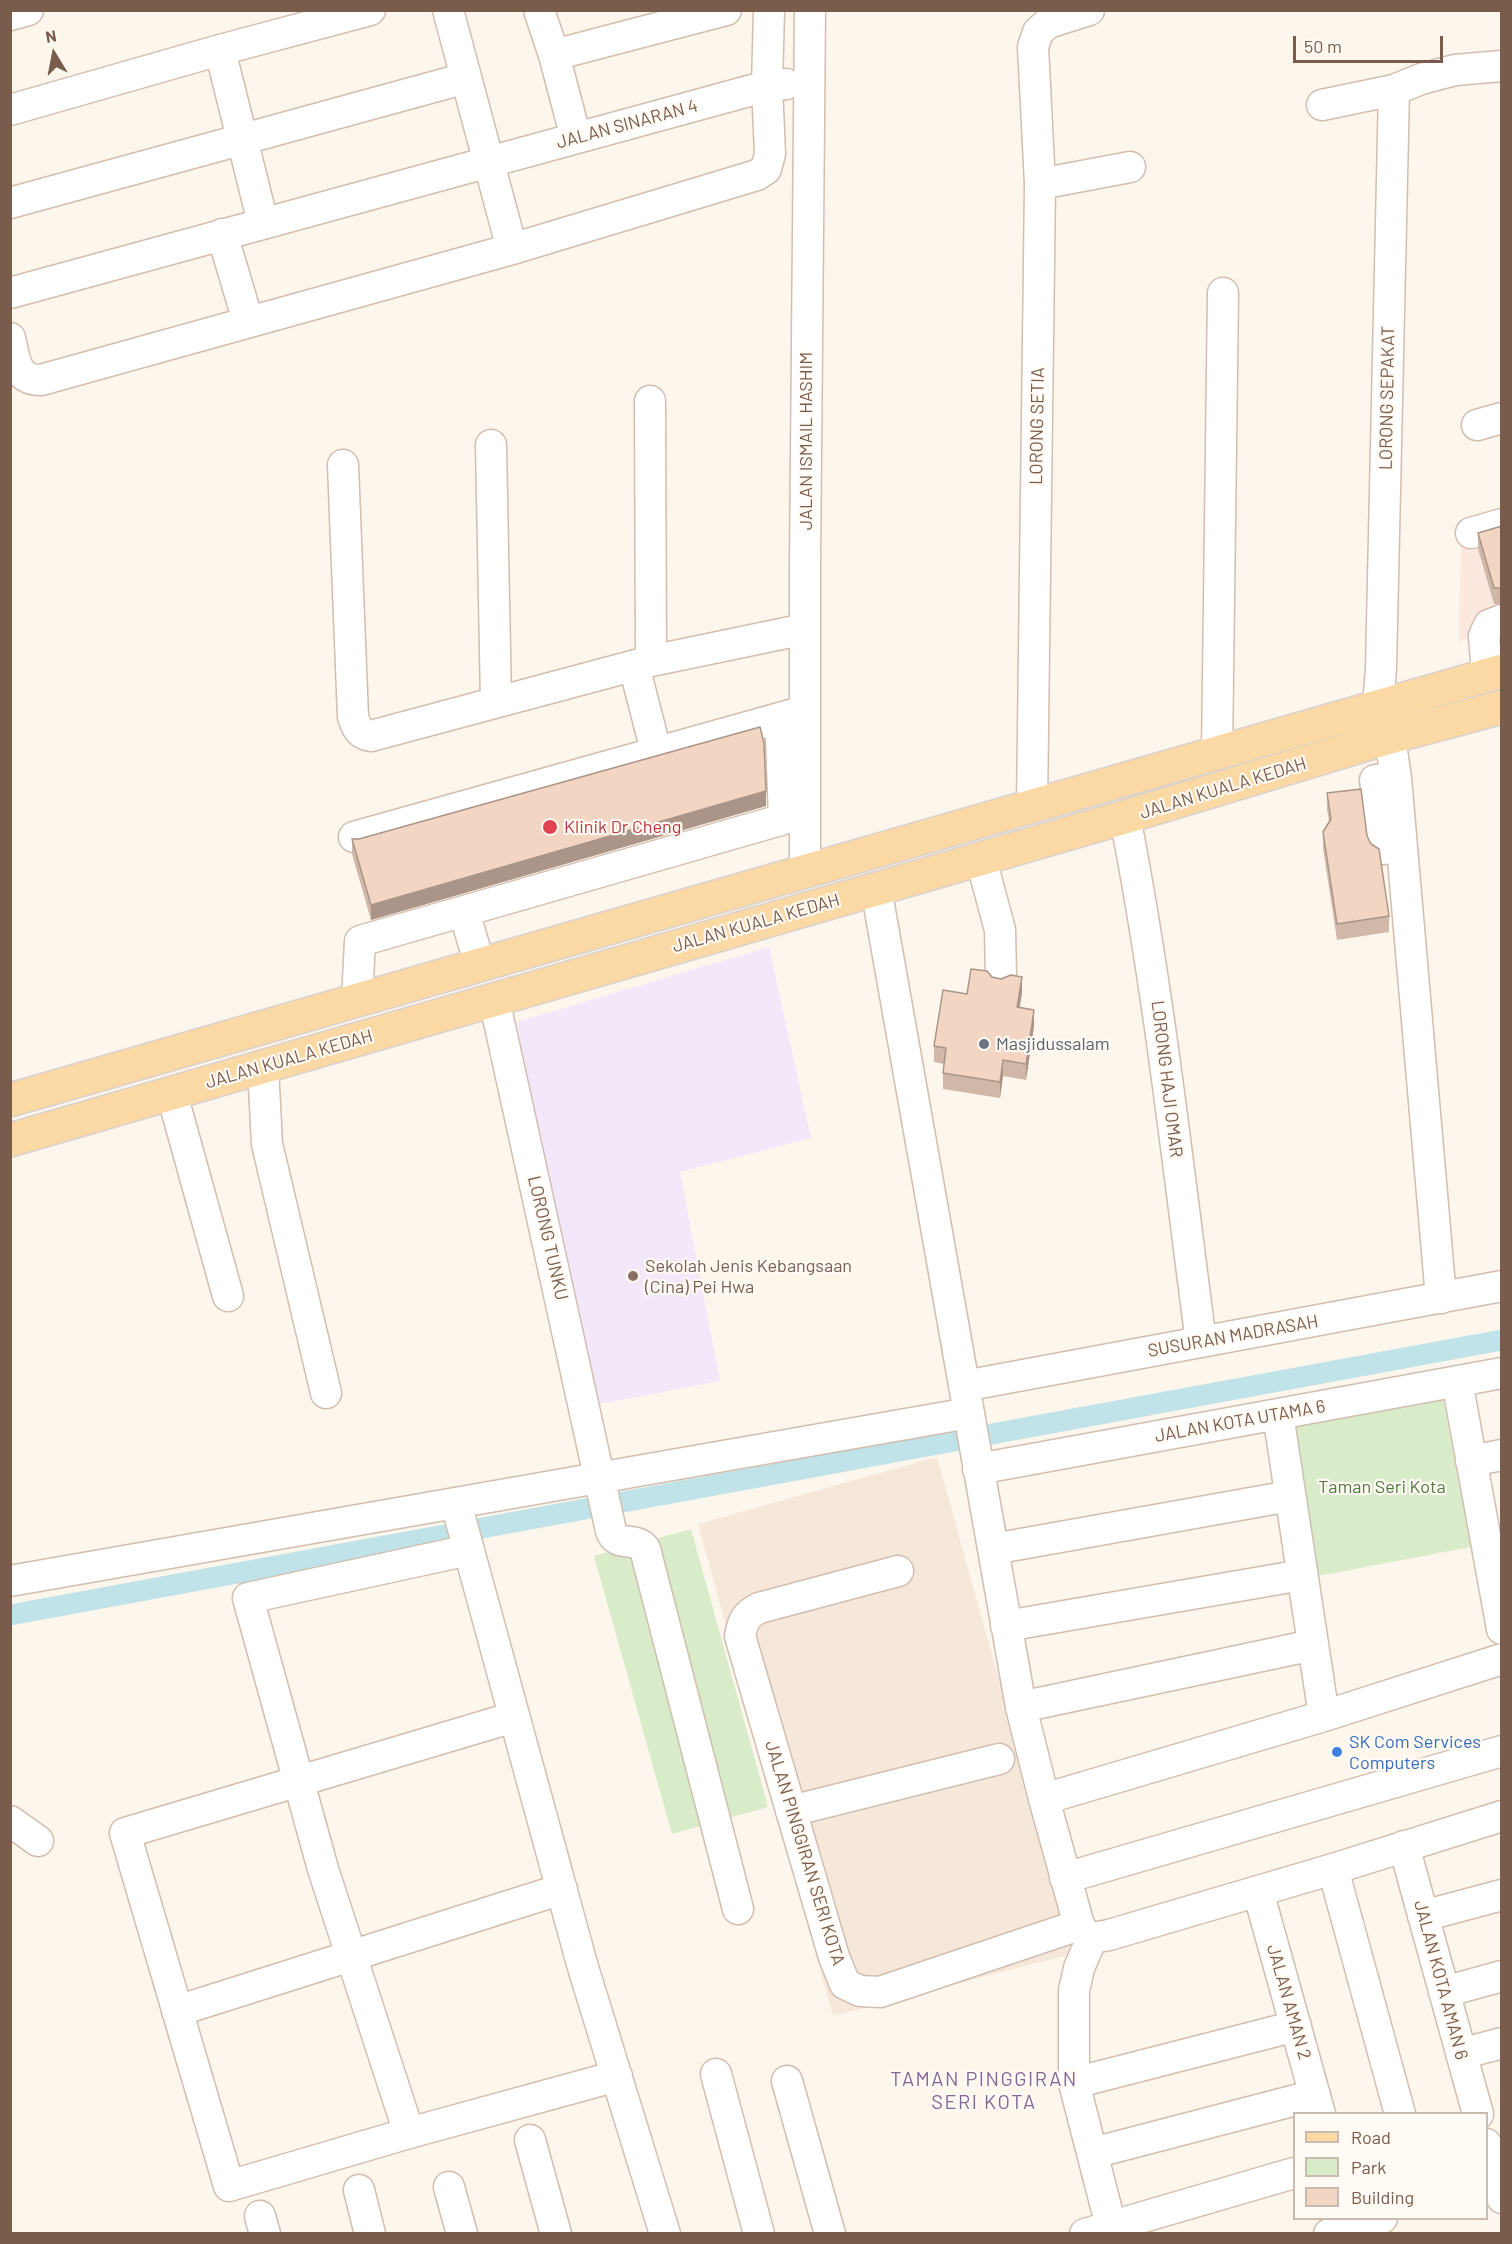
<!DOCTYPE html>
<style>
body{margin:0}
#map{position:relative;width:1512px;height:2244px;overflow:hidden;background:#fdf6ec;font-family:Barlow,sans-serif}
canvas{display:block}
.frame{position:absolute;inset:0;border:12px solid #7a5c4d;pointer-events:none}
.legend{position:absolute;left:1293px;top:2112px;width:195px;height:108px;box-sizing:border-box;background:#fffaf3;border:2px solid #cabbb1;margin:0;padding:8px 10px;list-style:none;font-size:18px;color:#7a5c4d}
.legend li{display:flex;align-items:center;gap:12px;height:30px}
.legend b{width:30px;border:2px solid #cabbb1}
.north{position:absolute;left:24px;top:24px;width:60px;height:60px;-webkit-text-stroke:4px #fffaf3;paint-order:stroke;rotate:350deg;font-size:16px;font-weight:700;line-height:24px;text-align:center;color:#7a5c4d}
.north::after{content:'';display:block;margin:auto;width:21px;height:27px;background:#7a5c4d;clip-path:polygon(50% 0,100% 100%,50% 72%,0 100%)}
.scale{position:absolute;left:1293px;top:36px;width:150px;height:27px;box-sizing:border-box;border:3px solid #7a5c4d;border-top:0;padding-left:8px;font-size:18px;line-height:21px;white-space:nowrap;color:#7a5c4d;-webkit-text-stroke:4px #fffaf3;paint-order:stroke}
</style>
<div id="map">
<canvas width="1512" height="2244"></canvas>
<div class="frame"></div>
<ul class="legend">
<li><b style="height:8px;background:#fbd9a5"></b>Road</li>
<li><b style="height:16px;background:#d8ecc9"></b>Park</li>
<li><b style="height:16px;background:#f3d5c3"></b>Building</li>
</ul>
<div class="north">N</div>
<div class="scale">50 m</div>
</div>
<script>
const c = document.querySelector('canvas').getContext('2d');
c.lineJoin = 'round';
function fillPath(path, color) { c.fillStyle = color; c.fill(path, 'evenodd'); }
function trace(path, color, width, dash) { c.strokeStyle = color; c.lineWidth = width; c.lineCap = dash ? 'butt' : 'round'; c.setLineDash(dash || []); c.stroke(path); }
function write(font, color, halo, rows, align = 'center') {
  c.font = font + ' Barlow,sans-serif'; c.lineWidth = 4.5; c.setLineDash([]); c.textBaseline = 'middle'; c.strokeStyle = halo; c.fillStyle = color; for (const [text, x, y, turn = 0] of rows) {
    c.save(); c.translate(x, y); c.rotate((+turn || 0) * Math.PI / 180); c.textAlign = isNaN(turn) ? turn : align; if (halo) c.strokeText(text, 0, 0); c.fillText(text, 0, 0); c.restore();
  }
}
fillPath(new Path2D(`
 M937,1457L1075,1953L833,2016L698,1524Z`), '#f5e8da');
fillPath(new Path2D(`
 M1501,514V629L1459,641L1461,526Z`), '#fde8e0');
fillPath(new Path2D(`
 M769,947L811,1138L680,1172L720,1381L590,1406L517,1022Z`), '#f3e8fa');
fillPath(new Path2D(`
 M1443,1399L1471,1547L1318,1576L1296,1427Z
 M691,1529L768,1807L672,1834L594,1556Z`), '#d8ecc9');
trace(new Path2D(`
 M10,1615L1502,1340`), '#bfe3e8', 21);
const minor = new Path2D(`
 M448,10L512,249
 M539,10L554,55L576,138
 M10,15L28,10
 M220,50L263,223
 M554,55L726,10
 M1322,105L1394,90L1421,79L1455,70L1502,66
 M10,110L220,50L370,10
 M1040,184L1130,167
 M10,203L466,78
 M222,234L248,321
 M10,293L767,86L786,84
 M10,338C15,359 15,380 41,380L512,249L757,175L766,169L770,154L767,86L769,10
 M650,401L651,661
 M1477,425L1502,418
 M491,445L496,702
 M343,465L353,717C357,728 359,734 371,736L651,661L805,629
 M1471,533L1502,524
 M634,666L656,751
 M1487,675L1484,636L1489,625L1502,620
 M1378,706L1381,668L1394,90
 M1390,737L1396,778L1441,1298
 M1217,753L1223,293
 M1032,806L1040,184L1033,47L1038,32L1048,23L1089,10
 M1125,817C1159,991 1178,1167 1201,1342
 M784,819L781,738L805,732
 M354,837L805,711
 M1384,849L1375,780L1396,778
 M981,859L1000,930L1001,978
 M805,871V565L810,10
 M876,888L1021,1707L1044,1799L1079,1925L1085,1934L1092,1938L1109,1935L1333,1869L1502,1816
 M464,912L480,965
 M494,999L611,1531C617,1548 636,1536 645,1549L738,1909
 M357,1000L360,941L805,813
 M263,1067L267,1144L326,1393
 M172,1094L228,1296
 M1457,1381L1502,1629
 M964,1386L1502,1286
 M1278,1414L1324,1716
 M1471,1461L1502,1455
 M978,1469L1502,1373
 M456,1503L582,1964L665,2234
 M993,1549L1290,1496
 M898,1571L759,1608C746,1615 743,1620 740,1636L834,1957L845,1984L860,1991L880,1992L1079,1925
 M10,1581L969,1413
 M1006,1626L1302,1575
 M1021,1707L1313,1645
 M514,1717L125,1833L229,2186L409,2133L617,2076
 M1044,1799L1324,1716L1502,1659
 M791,1811L999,1759
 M10,1821L38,1841
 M1404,1846L1478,2114
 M1333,1869L1400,2114
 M1065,1878L1502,1751
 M1258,1891L1320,2114
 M1423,1916L1502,1895
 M1092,1938L1079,1968L1074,1991V2083L1113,2234
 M1444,1992L1502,1976
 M177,2011L562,1889
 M1461,2054L1502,2043
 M716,2074L759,2234
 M787,2081L830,2234
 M1074,2083L1296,2026
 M409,2133L323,1869L248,1598L469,1550
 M530,2140L556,2234
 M1486,2144L1502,2198
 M1093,2153L1315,2095
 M449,2187L462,2234
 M359,2190L370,2234
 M260,2216L265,2234
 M1085,2234L1294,2173
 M1329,2234L1382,2218`);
const major = new Path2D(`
 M10,1100L1502,671
 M10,1140L1125,817L1390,737L1502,707`);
trace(minor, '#d1beb0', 33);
trace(major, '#dad1cd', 36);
trace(minor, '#fff', 30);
trace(major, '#fbd9a5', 33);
fillPath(new Path2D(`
 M1502,526V604H1494L1478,549V533Z
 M1327,793L1367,836L1389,916V932L1337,940L1323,848V832L1329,822L1327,809Z
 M766,806L371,920L352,854V839Z
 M992,977L1022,993L1019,1008L1034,1026L1026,1080L1003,1076L1000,1098L943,1089V1073L944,1064L934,1062V1046L967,994Z`), '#d1b7a8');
fillPath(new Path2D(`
 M766,791V806L371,920V905Z
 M1022,977V993L1017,1023V1007Z
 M1034,1010V1026L1026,1080V1064Z
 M1003,1060V1076L1000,1098V1082Z`), '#aa9588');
const building = new Path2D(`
 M1502,526V588H1494L1478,533Z
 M760,727L764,743L766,791L371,905L352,839H359Z
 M1361,789L1367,836L1371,844L1379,849L1389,916L1337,924L1323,832L1331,819L1327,793Z
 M971,969L987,971L992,977L1001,979L1011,975L1022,977L1017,1007L1034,1010L1026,1064L1003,1060L1000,1082L943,1073L946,1048L934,1046L943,990L967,994Z`);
fillPath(building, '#f3d5c3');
trace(building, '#aa9588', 1.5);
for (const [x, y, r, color] of [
 [550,827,8,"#e0444e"],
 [984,1044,6,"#6b7280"],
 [633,1276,6,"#8d6e63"],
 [1337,1752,6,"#3f7fe0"]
]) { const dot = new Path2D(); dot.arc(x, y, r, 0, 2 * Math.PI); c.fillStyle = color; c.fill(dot); trace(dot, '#fffaf3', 2); }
write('18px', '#7a5c4d', '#fffaf3', [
 ["JALAN SINARAN 4",627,124,-15],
 ["LORONG SEPAKAT",1387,398,-89],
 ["LORONG SETIA",1037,426,-89],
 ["JALAN ISMAIL HASHIM",806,441,-90],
 ["JALAN KUALA KEDAH",1223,788,-17],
 ["JALAN KUALA KEDAH",756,923,-16],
 ["JALAN KUALA KEDAH",289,1059,-16],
 ["LORONG HAJI OMAR",1167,1079,83],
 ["LORONG TUNKU",548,1238,77],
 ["SUSURAN MADRASAH",1233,1336,-10],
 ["JALAN KOTA UTAMA 6",1240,1421,-10],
 ["JALAN PINGGIRAN SERI KOTA",805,1853,73],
 ["JALAN KOTA AMAN 6",1441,1980,75],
 ["JALAN AMAN 2",1289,2002,74]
]);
write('18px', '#be3a42', '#fffaf3', [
 ["Klinik Dr Cheng",564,827]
], 'left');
write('18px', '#5b616d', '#fffaf3', [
 ["Masjidussalam",996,1044]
], 'left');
write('18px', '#785e54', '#fffaf3', [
 ["Sekolah Jenis Kebangsaan",645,1266],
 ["(Cina) Pei Hwa",645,1287]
], 'left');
write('18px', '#537a41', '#fffaf3', [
 ["Taman Seri Kota",1382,1487]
]);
write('18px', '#366cbe', '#fffaf3', [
 ["SK Com Services",1349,1742],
 ["Computers",1349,1763]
], 'left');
c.letterSpacing = '1.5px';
write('20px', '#846695', '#fffaf3', [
 ["TAMAN PINGGIRAN",984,2079],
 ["SERI KOTA",984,2102]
]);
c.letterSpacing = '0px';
</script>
